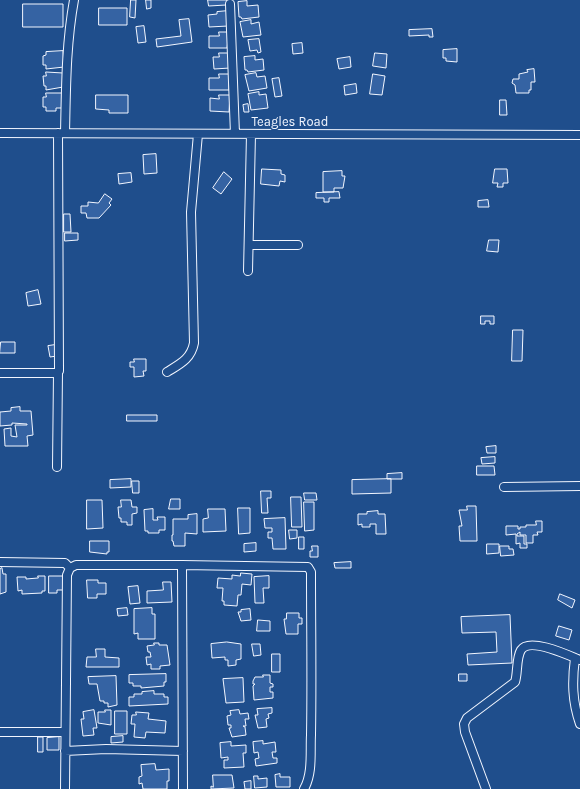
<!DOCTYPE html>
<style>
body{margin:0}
canvas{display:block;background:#1f4e8c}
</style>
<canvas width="580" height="789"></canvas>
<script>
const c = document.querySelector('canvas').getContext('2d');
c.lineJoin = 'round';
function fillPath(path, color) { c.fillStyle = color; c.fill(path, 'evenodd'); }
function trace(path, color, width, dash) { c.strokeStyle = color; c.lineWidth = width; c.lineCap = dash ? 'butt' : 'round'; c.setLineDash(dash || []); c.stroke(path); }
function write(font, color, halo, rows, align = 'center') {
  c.font = font + ' Karla,sans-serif'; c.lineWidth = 3; c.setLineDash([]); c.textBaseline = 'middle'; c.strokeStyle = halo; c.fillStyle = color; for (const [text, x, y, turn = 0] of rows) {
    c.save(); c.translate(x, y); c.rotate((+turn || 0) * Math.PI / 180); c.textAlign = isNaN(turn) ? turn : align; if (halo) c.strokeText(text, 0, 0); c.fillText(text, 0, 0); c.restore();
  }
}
const building = new Path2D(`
 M131,0H136L135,18L130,17Z
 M146,0H151V8L147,9Z
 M208,0H227V2L226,5L209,6Z
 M247,1V6L258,5L259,17L242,19L241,17H239L238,2Z
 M23,4H63V27H23Z
 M99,8H127V25H99Z
 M228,11V26L209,27L208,15L217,14V12Z
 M189,19L192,42L157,47L156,39L181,36L179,20Z
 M251,20V24L259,22L261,35L243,37L240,22Z
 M144,26L146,42L138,43L136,27Z
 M432,29L433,37H429V35L409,36V30Z
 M219,32H229L227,48H209V36H219Z
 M259,39L261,52L258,53L257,50L250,51L248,40Z
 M302,43L303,53L293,54L292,44Z
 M457,49V62L446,61V58H443V50Z
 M63,51L64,67L46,69V65H43V56L46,55V52Z
 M219,53H229L230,68L214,69L213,57H219Z
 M375,53L387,54L386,68L373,66Z
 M255,56V60L263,59L264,70L248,72L247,70H245L244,57Z
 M350,57L351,67L339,69L337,59Z
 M534,69L535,82H531V90H529V93H516L515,85L512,83L513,79H519V74L528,72L527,70Z
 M46,72L63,73V87L46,90V86H44L43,76H46Z
 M256,73L257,77L265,76L267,88L249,91L245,75Z
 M219,74H229V90H209V78H219Z
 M373,74L385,76L382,95L370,94Z
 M279,78L282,96L275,97L272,79Z
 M356,84L357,93L345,95L344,86Z
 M259,92V95L266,94L268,108L251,110L248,94Z
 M46,93H62V108H56V111H46V107H43V97H46Z
 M96,95H128V113H109V110L96,109Z
 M219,95H230L229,112L210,111V98L219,99Z
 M500,100H506L507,115H500Z
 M248,104L249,112H244L243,105Z
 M156,154L157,173L144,174L143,155Z
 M262,169L281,170V174L285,175V182L280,181L279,186L261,184Z
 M495,169H507L508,183H503V187H497L498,183H493Z
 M342,171V176H345L343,188H334V192H323V172Z
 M224,172L232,179L221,194L213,188Z
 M131,173L132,182L119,184L118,174Z
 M339,192L340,198H329V202H324V198H316V193Z
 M105,194L112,199L109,203L111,205L99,218H87L86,213H81V206H88V202L98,203Z
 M488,200L489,207H478V201Z
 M64,214H70L71,232H64Z
 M65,233H78V240L65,241Z
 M489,240H499L498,252L487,251Z
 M38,290L41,304L28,306L26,293Z
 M481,316H494V324H490V321H485V324H481Z
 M513,330H523L522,361H512Z
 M1,342H15V353H0Z
 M55,345L57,356L50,357L48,346Z
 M134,359H146V371H143L144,376L134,377V367H130V362H134Z
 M20,407V411H31L33,435L27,436L28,446H5L4,429L11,428V436L17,437L15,425H27V424L12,423V425L0,426V412L11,411V408Z
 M127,415H157V421H127Z
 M496,446V453H487L486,447Z
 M495,457V463L482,464L481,458Z
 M477,466H494L495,475H477Z
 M402,473V479H387V474Z
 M131,479V487L110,488V480Z
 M391,479V493L352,494V480Z
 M132,481H139V493H133Z
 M261,491H271V498H267L268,513H262Z
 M304,493H316L317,500H305Z
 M291,497H301L302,527H292Z
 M171,499H180V509H169Z
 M87,500H102L103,528L87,529Z
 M121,500H131L132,507H137V513L132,514V525H127V522H121V518H119L118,507H121Z
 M304,502H314V530L305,531Z
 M467,506H476L477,541H460L459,526H462L459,510H467Z
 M238,508H250V533L239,534Z
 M153,509V520H158L157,517H165V530H159V533H148V531H145L144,510Z
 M208,509H225L226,531L203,532V519L208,518Z
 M378,511V514H385L386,534H376V524H370V527H362V524L358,525V514H367V512Z
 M197,514V534L185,533V546H174L173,541H172V535H173V519H188V515Z
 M285,518L286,549H273L272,538H268V532H272V528H265L264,519Z
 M536,521H542V532H537L538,535H533V543H526V535H520V532L517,534V536H524V544H527V548H520V543L516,544V534L506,535V526H518V529H520V527H526V525H536Z
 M289,530H297V538L290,539Z
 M299,537H304V549H299Z
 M90,541H109V552H107V554L90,552Z
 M256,543V551L244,552V544Z
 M487,544H499V553L487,554Z
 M312,546H318V557H310V551H312Z
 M500,546H509V549H513L514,555L501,556Z
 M351,562V568H335L334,563Z
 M2,568L3,574H6V592L0,594V569Z
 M241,573L252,574L251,585L242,584L241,595H238L237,606L224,605V601H222L223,588H217L218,578L232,579V575L240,576Z
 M38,576H45V591H42V593L22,594V590L18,591L17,577H26V579L38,578Z
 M49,576H63V590H57V593H49Z
 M269,576V588H263L264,603H255L254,577Z
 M87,580H98V583H106V594H97V598H88Z
 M163,582H171L172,602L147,603V591L163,590Z
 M138,586L140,603L130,604L128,587Z
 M560,594L575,600L572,608L558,600Z
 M127,608L128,615L118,616L117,609Z
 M152,608V614H155V639H138V633L134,634V609Z
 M250,609L251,620L241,621L238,612H241V610Z
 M287,613H299V618H302V624H298V634H286L284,619H286Z
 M510,615L512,663L468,665L467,654L497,652L496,632L462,633L461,617Z
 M258,620L270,621V631H257Z
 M559,626L572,630L569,640L556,636Z
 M227,642L241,644V659L236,660V665L228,666V660H225V657L212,658L211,644Z
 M154,643H159V645H167L170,665L160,666V669H151V664L147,665L146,657H151L150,652H148L147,646L154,645Z
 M252,644H260L261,655L254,656Z
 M96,649H105V657L119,658V667H86L87,657H96Z
 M272,654H280V672H272Z
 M166,674V682H164V686L141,688V686H133V683H129V675Z
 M459,674H467V681H459Z
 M263,675H270V683L273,684V687H270V692H273V698L254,700L253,686L255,684H253V681L255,677H263Z
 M116,676L117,705L108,707V703H104V701H100L97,684H89L88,677Z
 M243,678L244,702L226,703L223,679Z
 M154,691V694H164V697H168V704L129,706V697H134V694H142V692Z
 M272,708V713L268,714L269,718L266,719L267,727L258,728L255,715H258L257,709Z
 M94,710L97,728H93L94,735L83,736L81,719H84L83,712Z
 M105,710H111V725L98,723V712H105Z
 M239,710L240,714L248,713L249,719H245L246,726H243L245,727L246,735L232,737L229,728H231V725H228L227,716L231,715L230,711Z
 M115,711H127V734H115Z
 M136,712L149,713L148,719L166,721L165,733L146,732L145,738L134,737L135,724H131L132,715H136Z
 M123,736V742L111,743V737Z
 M38,737H43V752H38Z
 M59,737V750H47V738Z
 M263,741V744L275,742L276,752H272L273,758H277V763L256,766L255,759L259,758L258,752L254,753L253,742Z
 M231,742V746L246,745V753H243L244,767L224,768V760H228V757L221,758L220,743Z
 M155,764L156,770L169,769V781H167V789H143L142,783L139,784V777L142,776L141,765Z
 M280,774V777H290V787H276L275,775Z
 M213,775H232L234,788L211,789V786L213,787Z
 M254,776H258V779L267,778V787L255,788Z
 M251,781V789H245L244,782Z`);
fillPath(building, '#3563a3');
trace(building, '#f2f6ff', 1);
const minor = new Path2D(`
 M230,4L235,134
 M0,133L580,135
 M65,133C66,88 66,44 74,0
 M249,245H298
 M248,271L251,134
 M167,372C180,364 191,359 194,343L191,212L198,134
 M0,373H57L59,371L58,133
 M57,467L58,372
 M504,487L580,486
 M0,562L65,563L70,568
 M182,565L308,567L311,572C311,626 312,680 311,735C310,752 313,773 304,789
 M575,658C572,681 572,701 580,724
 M0,732H65
 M65,751L106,749L183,751
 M65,789L67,575L70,568L76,565H182L183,789
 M486,789L465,732L464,724L467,718L515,682C518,673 516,658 521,650C529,637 568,655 580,660`);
trace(minor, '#f2f6ff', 10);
trace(minor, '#1f4e8c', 8);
write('13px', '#f2f6ff', '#1f4e8c', [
 ["Teagles Road",290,122]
]);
</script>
